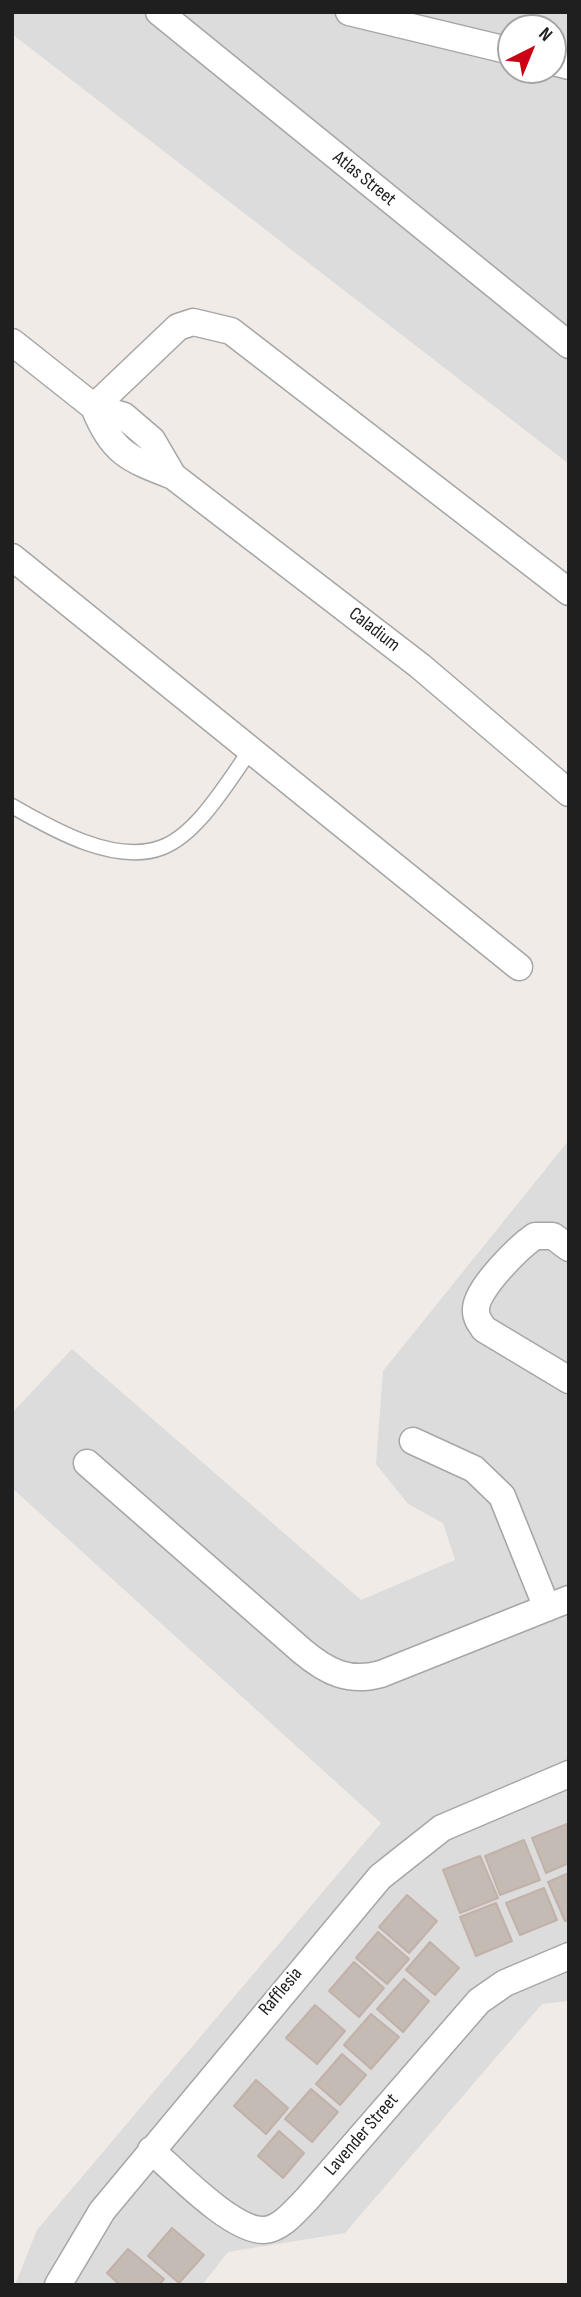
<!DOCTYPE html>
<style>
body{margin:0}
#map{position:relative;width:581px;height:2297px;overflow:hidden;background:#f0ebe6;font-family:"Sofia Sans Condensed",sans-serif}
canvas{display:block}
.frame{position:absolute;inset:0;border:14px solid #1f1f1f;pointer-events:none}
.north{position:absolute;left:497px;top:14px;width:70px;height:70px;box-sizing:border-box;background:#fff;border:2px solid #a5a5a5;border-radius:50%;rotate:43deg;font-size:19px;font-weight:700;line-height:28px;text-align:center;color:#1f1f1f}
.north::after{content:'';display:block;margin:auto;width:24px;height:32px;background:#cd0216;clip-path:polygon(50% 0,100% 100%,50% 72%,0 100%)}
</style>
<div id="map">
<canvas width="581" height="2297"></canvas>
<div class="frame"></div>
<div class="north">N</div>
</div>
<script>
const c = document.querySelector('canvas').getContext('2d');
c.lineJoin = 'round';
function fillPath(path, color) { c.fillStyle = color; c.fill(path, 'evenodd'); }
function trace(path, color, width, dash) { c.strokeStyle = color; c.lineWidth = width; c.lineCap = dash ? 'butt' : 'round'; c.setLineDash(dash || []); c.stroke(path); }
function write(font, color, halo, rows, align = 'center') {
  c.font = font + ' "Sofia Sans Condensed",sans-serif'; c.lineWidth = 5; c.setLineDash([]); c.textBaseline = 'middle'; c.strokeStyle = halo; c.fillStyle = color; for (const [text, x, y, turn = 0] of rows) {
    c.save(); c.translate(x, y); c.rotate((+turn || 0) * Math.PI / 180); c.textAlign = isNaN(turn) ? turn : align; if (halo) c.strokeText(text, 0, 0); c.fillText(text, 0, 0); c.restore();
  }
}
fillPath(new Path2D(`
 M12,12H569V464L12,34ZM511,28H553V70H511Z
 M569,1140V2001L542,2004L345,2233L228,2252L202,2285H15L37,2230L381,1823L12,1488V1413L72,1349L361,1600L455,1560L443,1523L408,1504L376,1464L383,1371Z`), '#dddcdc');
const building = new Path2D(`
 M567,1824L569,1863L546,1873L532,1838Z
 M524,1840L540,1880L500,1895L485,1856Z
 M480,1856L498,1898L460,1913L443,1870Z
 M569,1873V1920L565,1921L548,1882Z
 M544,1888L557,1920L520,1935L506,1903Z
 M407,1895L437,1921L409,1953L379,1927Z
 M496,1903L512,1941L476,1956L460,1917Z
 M378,1932L409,1959L387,1984L356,1958Z
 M430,1942L459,1968L435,1995L406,1970Z
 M354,1962L384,1988L359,2017L329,1991Z
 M404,1979L429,2001L403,2032L377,2009Z
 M315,2005L345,2031L317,2064L286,2038Z
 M371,2014L399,2037L371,2069L344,2045Z
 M342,2054L366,2075L340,2105L316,2084Z
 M256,2080L288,2108L266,2134L234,2106Z
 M311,2089L338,2112L312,2142L285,2119Z
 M279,2131L304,2153L283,2178L258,2156Z
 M172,2228L204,2255L179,2283L148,2256Z
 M128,2249L164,2279L159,2285H120L107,2273Z`);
fillPath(building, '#c5bbb5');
trace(building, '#c2b1a8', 2);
const service = new Path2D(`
 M12,806C52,829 116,866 163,847C199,833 230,778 252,748`);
const minor = new Path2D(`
 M159,12L569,345
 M349,12L511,51
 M553,62L569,66
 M12,342L94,407L124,416L152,440L173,476
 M94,407C112,453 129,459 173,476L420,666L569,793
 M94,407L178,327L193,322L231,331L569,592
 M12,557L519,967
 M569,1248L553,1236H535C519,1247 476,1289 476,1309C475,1317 480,1323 484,1329L569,1380
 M413,1441L474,1469L502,1496L547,1608
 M87,1463L302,1651C327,1672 349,1683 381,1674L569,1599
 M151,2150C175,2171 232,2231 264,2230C281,2229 295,2211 307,2199L479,2001L505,1983L569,1956
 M58,2285L102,2211L380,1877L442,1828L569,1774`);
trace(service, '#a6a6a6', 17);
trace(minor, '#a6a6a6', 29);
trace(service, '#fff', 14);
trace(minor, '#fff', 26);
write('19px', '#1f1f1f', '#fff', [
 ["Atlas Street",364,179,39],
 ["Caladium",374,630,38],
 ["Rafflesia",281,1992,-50],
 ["Lavender Street",362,2135,-49]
]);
</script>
